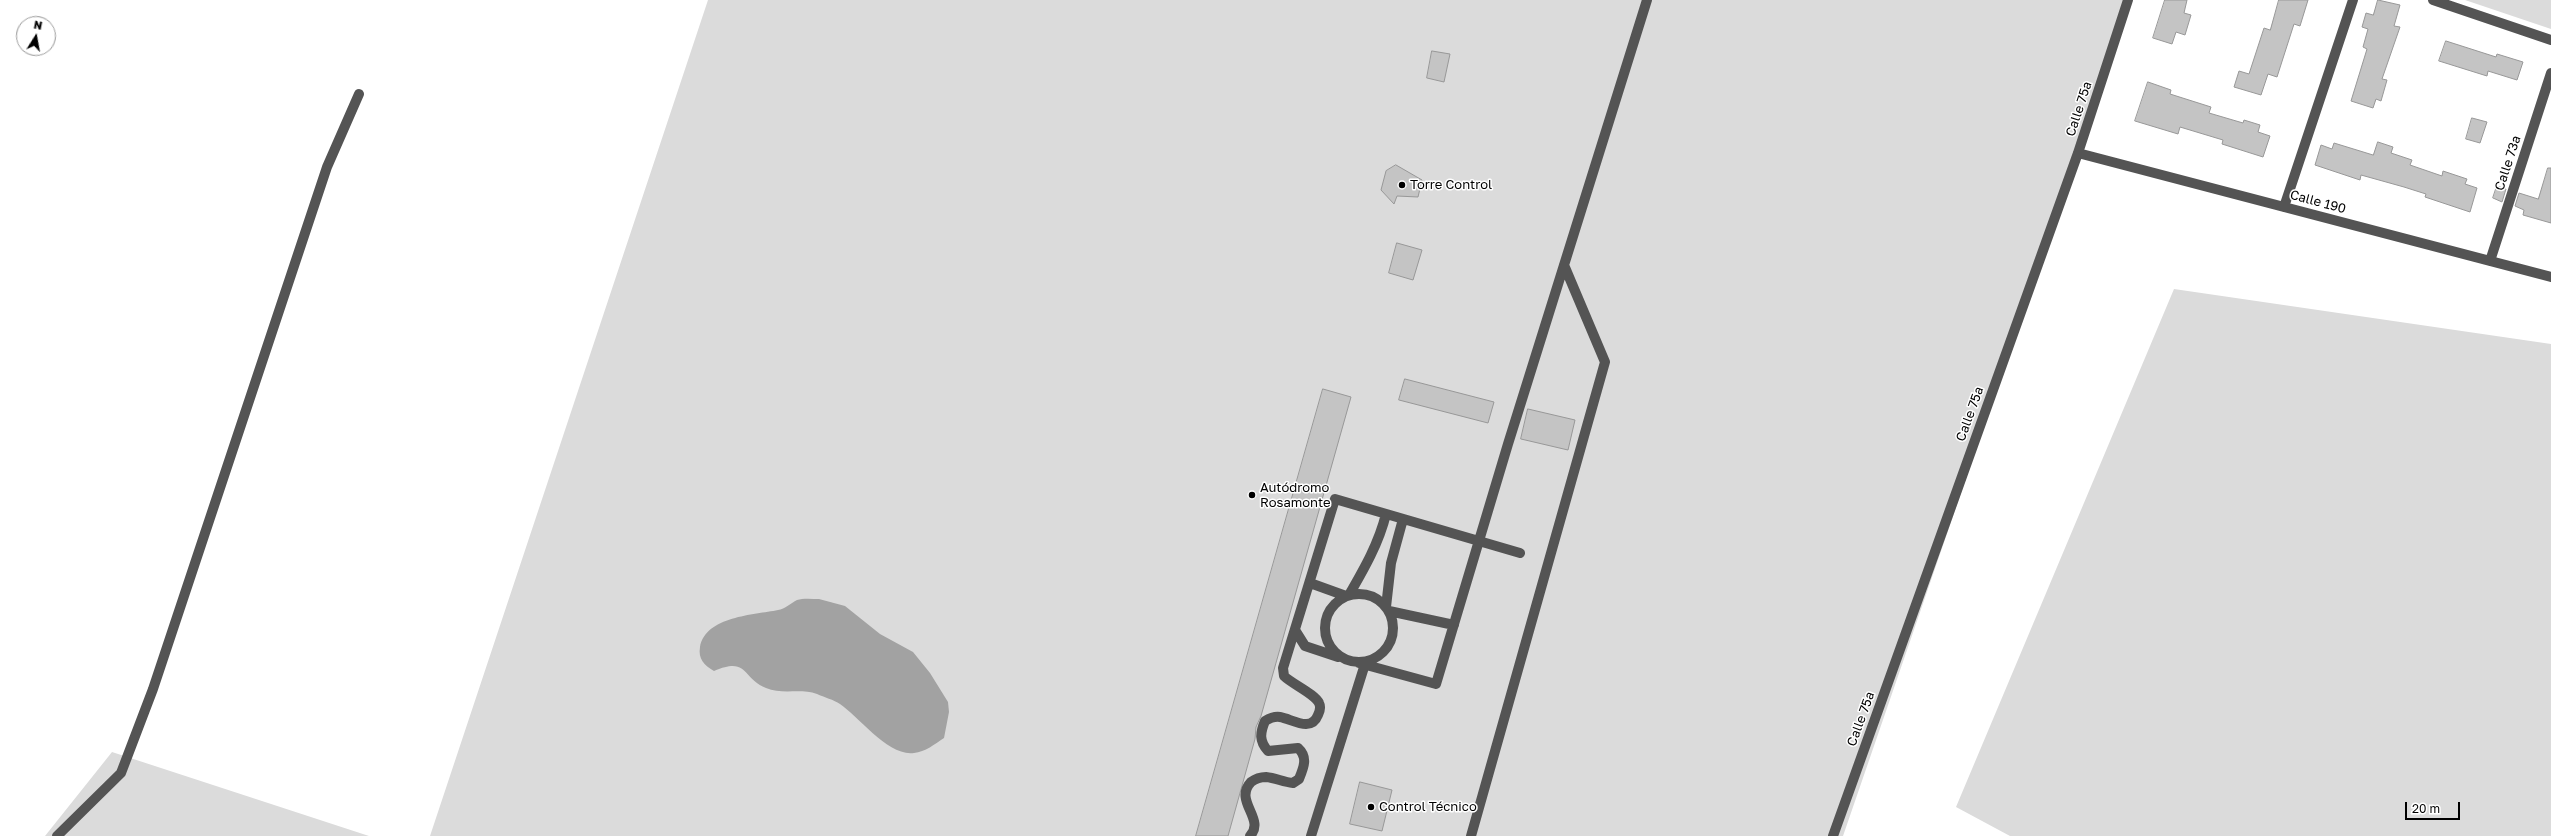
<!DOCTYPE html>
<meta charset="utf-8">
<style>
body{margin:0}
#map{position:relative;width:2551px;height:836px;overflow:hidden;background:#fff;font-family:"Golos Text",sans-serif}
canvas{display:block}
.north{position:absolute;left:16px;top:16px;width:40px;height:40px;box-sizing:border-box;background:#fff;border:1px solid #999;border-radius:50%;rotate:11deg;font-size:11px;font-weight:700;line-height:16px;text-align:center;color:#000}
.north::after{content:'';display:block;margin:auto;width:14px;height:18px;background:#000;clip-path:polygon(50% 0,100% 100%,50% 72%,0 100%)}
.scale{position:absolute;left:2405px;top:802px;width:55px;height:18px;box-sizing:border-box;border:2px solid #000;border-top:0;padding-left:5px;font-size:12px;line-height:14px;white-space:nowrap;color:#000;-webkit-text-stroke:3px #fff;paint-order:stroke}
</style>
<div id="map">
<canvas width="2551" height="836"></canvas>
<div class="north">N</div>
<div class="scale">20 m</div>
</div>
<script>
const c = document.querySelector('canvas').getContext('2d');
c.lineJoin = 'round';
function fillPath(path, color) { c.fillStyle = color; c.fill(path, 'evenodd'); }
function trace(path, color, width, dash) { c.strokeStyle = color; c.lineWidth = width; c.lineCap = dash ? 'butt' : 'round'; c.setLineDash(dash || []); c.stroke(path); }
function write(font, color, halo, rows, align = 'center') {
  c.font = font + ' "Golos Text",sans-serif'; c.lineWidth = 3; c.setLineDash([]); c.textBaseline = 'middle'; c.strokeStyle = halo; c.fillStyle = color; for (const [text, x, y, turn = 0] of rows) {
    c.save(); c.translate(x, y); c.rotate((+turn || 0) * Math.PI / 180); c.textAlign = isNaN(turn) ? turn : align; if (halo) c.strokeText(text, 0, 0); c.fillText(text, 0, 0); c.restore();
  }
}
fillPath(new Path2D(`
 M708,0H2128L2078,153L1843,836H430Z
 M2465,0H2551V29Z
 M2174,289L2551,344V836H2010L1956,807Z
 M112,752L369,836H45Z`), '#dbdbdb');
fillPath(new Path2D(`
 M819,599L845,606L880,634L913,652L930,673L948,702L949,712L944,738C935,744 925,752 914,753C889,757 858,716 840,704C834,700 824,697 817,694C801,688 782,695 766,688C742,679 749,656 714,671C704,665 698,659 700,647C706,616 754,615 778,610C785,609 791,603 797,600C803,598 812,599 819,599Z`), '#a2a2a2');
const building = new Path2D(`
 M2165,0H2187L2184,13L2191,15L2185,35L2176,32L2172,44L2153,38Z
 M2279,0H2308L2300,26L2294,24L2277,77L2268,74L2261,95L2234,87L2239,71L2249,74L2264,28L2270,30Z
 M2378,0L2400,5L2394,26L2400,27L2382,79L2387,80L2381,101L2376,99L2373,108L2351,101L2367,49L2363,47L2368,29L2362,27L2366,13L2373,15Z
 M2446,41L2496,57L2497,54L2523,62L2517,80L2488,71L2487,76L2439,61Z
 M1432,51L1450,54L1444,82L1427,78Z
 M2148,82L2171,90L2170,94L2211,107L2209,113L2243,123L2244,120L2260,125L2258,132L2270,136L2263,157L2222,144L2223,140L2180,127L2178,134L2135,121Z
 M2472,118L2487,122L2480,143L2466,139Z
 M2378,142L2393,147L2391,153L2412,160L2410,165L2442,176L2443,171L2467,179L2465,184L2477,188L2470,212L2425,197L2426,194L2404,187L2361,175L2360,180L2315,165L2321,145L2332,149L2334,143L2373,155Z
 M1396,165L1422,180L1418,197L1397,196L1394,204L1381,190L1386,171Z
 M2548,168H2551V223L2523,215L2524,210L2515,206L2519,193L2538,199Z
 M2497,186L2506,189L2502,202L2493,198Z
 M1397,243L1422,250L1413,280L1389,273Z
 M1405,379L1494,402L1488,423L1399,400Z
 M1323,389L1351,397L1261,716L1256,727L1255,739L1228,836H1196Z
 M1528,409L1575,420L1568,450L1521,439Z
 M1360,782L1392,790L1382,831L1350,824Z`);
fillPath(building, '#c4c4c4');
trace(building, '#989898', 1);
trace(new Path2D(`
 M2433,0L2551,40
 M2078,153L2551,277
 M2284,207L2353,0
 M2490,261L2551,73
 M1310,583L1346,596
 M1325 628a34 34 0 1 1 68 0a34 34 0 1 1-68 0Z
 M1349,595C1364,569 1379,543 1386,514
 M1386,607L1391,563L1403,519
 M1389,611L1454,625
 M1295,630L1305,646L1338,657
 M1359,663L1436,684L1508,444L1647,0
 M57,836L121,773L153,689L327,167L359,94
 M1250,836C1266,819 1233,801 1251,782C1255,779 1261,777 1266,777C1276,778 1283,782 1293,783L1299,779C1304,767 1308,757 1298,748L1268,751C1259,741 1260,733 1265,721C1270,718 1274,716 1280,717C1292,719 1311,733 1318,715C1320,711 1321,707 1319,703C1315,694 1292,684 1284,676L1283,668L1335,499L1520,553
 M1311,836L1365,664
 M1471,836L1605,362L1564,265
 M1833,836L2078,153L2128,0`), '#545454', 10);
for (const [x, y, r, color] of [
 [1402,185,4,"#000"],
 [1252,495,4,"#000"],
 [1371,807,4,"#000"]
]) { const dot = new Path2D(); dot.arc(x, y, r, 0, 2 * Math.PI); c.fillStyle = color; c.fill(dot); trace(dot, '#fff', 1.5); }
write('13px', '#000', '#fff', [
 ["Calle 75a",2079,109,-72],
 ["Calle 73a",2508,163,-72],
 ["Calle 190",2318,202,15],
 ["Calle 75a",1970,414,-70],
 ["Calle 75a",1861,719,-70]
]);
write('13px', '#000', '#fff', [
 ["Torre Control",1410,185],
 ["Autódromo",1260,488],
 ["Rosamonte",1260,503],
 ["Control Técnico",1379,807]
], 'left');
</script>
